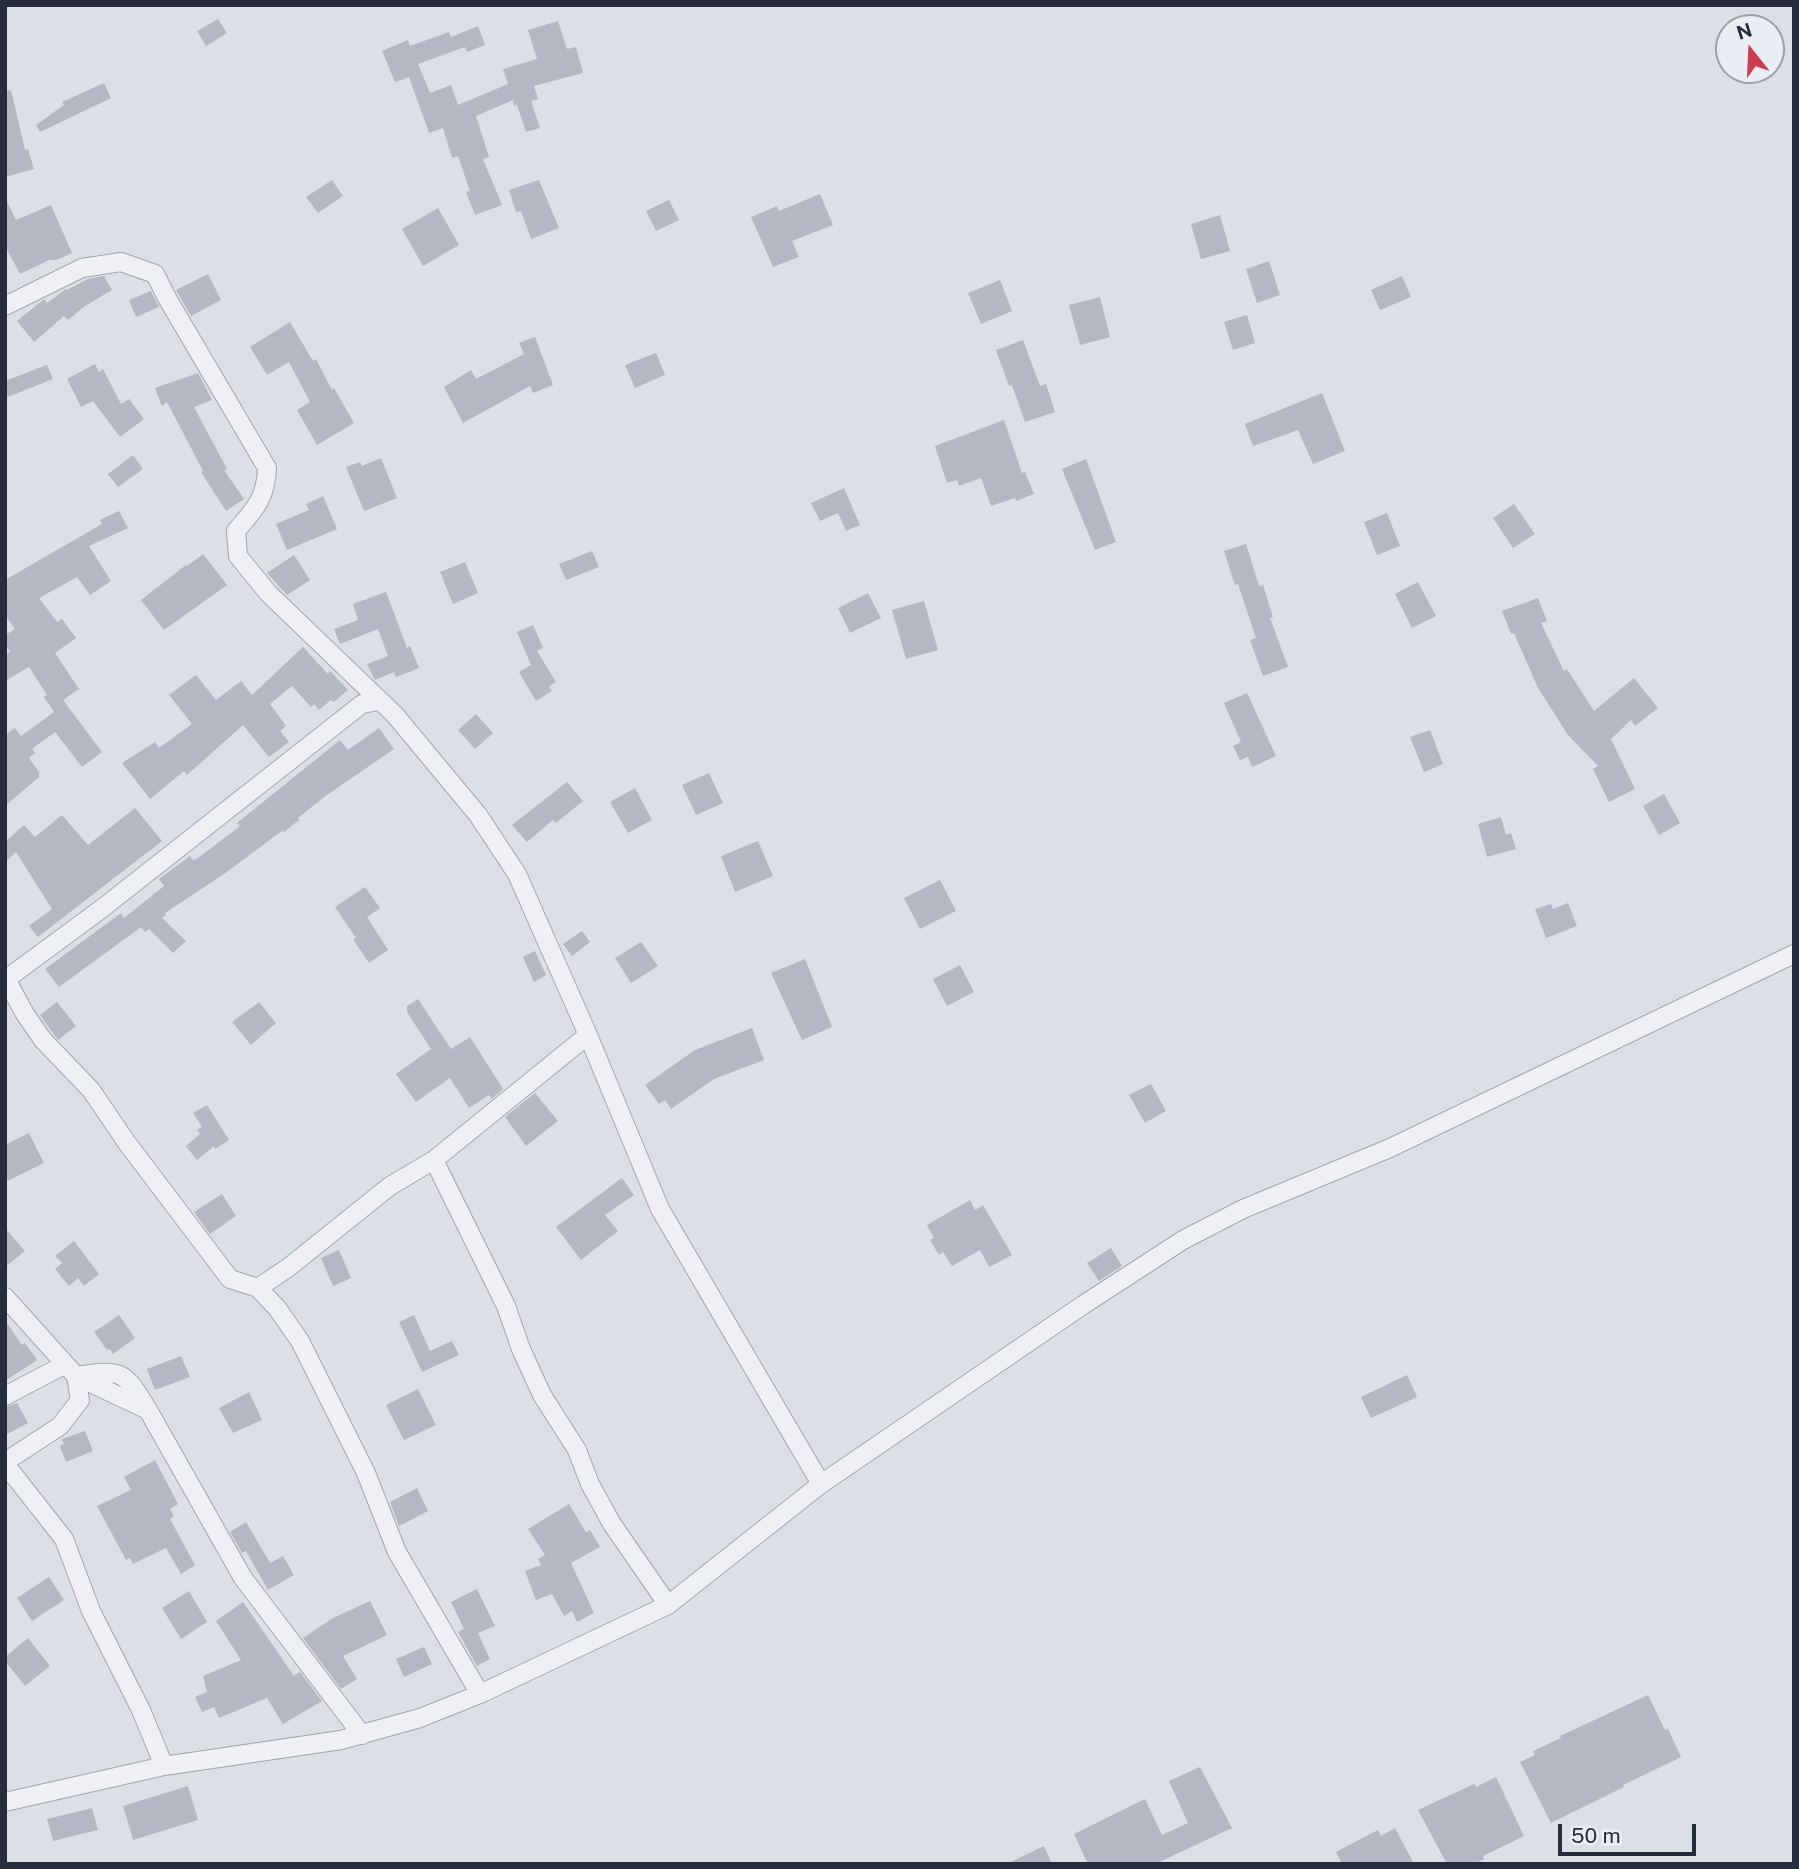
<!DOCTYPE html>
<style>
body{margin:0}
#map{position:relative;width:1799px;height:1869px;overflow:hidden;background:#dbdfe6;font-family:"Public Sans",sans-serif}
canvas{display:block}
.frame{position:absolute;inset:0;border:7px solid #252c3c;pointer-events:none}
.north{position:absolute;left:1715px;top:14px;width:70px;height:70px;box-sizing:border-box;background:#eaeef4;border:2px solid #9ba0aa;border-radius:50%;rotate:342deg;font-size:19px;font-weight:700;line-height:28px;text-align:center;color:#252c3c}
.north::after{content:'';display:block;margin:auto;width:24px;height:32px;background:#cd3e4c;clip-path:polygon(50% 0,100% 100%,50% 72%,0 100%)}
.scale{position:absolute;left:1558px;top:1824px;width:138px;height:32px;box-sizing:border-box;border:4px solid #252c3c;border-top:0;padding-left:9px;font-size:21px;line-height:24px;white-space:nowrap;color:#252c3c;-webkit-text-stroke:5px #eaeef4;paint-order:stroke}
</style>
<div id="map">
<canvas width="1799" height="1869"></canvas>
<div class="frame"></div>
<div class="north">N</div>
<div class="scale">50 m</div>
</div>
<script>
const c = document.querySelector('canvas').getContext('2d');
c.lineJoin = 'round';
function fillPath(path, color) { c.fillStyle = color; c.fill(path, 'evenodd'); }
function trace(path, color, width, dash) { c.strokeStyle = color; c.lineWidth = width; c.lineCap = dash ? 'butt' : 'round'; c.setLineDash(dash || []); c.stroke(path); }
fillPath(new Path2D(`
 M218,19L227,33L206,46L197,31Z
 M558,21L567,49L576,47L583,73L534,86L538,99L531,101L540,128L526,132L517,105L514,106L513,100L476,116L489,157L483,159L502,205L475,215L466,192L470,191L458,156L452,158L443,128L429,133L409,77L395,82L382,51L408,40L410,46L449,32L451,37L478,26L485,45L467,52L465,47L418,64L430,93L451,85L458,105L508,84L503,69L537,59L528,30Z
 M104,83L111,98L40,132L36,125L64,105L62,102Z
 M11,90L25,150L28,149L34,169L5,177V91Z
 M332,180L343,196L318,213L306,197Z
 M539,180L559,228L531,239L521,211L516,212L509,190Z
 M820,194L833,225L792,241L799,257L773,267L751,217L777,206L779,211Z
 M5,197L16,220L51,205L72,253L56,260H49L20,274L5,246Z
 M669,200L679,220L656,231L646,211Z
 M438,208L459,245L423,266L402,229Z
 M1220,215L1230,251L1201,259L1191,224Z
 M1269,261L1280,295L1257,303L1246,269Z
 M208,274L221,300L191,316L176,290Z
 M104,276L112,290L85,306L68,320L64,316L34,342L17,321L42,301L44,299L47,303L66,289L67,290L88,279Z
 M1402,276L1411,297L1380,310L1371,290Z
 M1000,280L1012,311L981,324L968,293Z
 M151,291L159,307L136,317L129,300Z
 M1100,297L1110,337L1080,345L1069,305Z
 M1247,315L1255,343L1233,350L1224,322Z
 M290,322L313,361L316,359L332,390L334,388L354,423L317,445L297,410L310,402L289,362L267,375L250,347Z
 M535,337L553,385L533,393L530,386L463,423L444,387L471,370L476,379L524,354L519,343Z
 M1023,340L1040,386L1046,384L1055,412L1025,422L1012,385L1009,386L996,350Z
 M656,353L665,375L635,388L625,365Z
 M95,364L99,372L103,369L121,404L129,399L144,419L120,437L93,401L81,407L67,379Z
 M47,365L53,379L5,398V381Z
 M198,373L212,400L194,407L227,469L224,470L244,499L226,511L201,472L203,471L167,402L162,406L155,388Z
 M1322,393L1345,451L1313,464L1298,430L1253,446L1245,424Z
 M1004,420L1022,473L1025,472L1034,494L1016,501L1015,498L991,506L981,478L959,486L957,480L947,483L935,446Z
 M133,455L143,469L118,487L108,474Z
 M381,458L397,498L364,511L346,467L360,462L362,466Z
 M1086,459L1116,542L1095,550L1062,469Z
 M844,488L860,525L846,531L838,513L820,521L811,503Z
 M323,496L337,529L287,550L276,524L309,510L306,504Z
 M1514,504L1535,534L1513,548L1493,518Z
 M119,511L128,528L89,546L111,581L90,595L77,577L39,598L57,622L62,619L76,638L55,653L79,689L63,700L102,752L82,767L55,732L32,749L35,753L29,758L39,772V777L5,806V735L15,728L21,736L54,712L44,697L47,695L29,667L5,681V655L10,652L5,643V635L15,629L5,615V580L102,524L100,520Z
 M1387,513L1400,546L1377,555L1364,522Z
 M1246,544L1259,586L1263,585L1273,617L1270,618L1288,667L1263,676L1250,640L1256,638L1238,584L1235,585L1224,551Z
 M592,551L599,567L566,580L559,564Z
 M203,554L227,585L164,630L141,600L186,565L187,566Z
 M294,555L310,580L287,595L267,573Z
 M465,562L478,593L453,604L440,572Z
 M1418,582L1436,616L1412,628L1395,594Z
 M386,592L407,648L410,646L419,668L396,677L394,672L375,680L367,664L388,656L378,629L340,644L334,629L358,620L353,604Z
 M868,593L881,618L850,633L838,608Z
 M1538,598L1547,621L1541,623L1564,671L1567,669L1594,711L1634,678L1658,708L1635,726L1631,720L1611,739L1635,789L1609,802L1593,769L1598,766L1568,735L1538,688L1514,633L1511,634L1502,611Z
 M924,601L938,650L906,659L892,610Z
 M533,625L543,648L537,651L556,682L549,686L552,691L536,701L519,672L531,665L517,632Z
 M303,647L328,674L330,671L348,690L334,702L331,700L319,710L314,704L311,707L292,686L270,704L286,726L280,731L289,742L269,757L243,725L187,775L184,771L150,799L122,763L155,742L159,748L192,724L169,695L196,675L216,700L241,681L252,695Z
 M1247,693L1276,756L1252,767L1248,757L1240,760L1233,746L1241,742L1224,703Z
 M476,714L493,733L475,749L458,730Z
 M379,728L394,749L324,797L298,818L299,820L284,832L283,830L224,874L165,913L166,915L162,918L186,941L173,953L149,929L145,932L141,927L59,987L45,969L121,913L124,918L164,886L159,879L190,856L193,860L198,858L240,826L237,823L340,740L348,750Z
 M1430,730L1443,764L1424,772L1410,737Z
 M709,773L723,803L696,815L682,785Z
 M567,782L583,801L556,823L553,820L527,842L512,825Z
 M635,788L652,820L628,833L610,802Z
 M1664,794L1680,823L1659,835L1643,806Z
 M135,808L162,841L38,937L29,926L52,909L16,852L5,862V842L24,825L35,837L62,815L88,845Z
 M1501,817L1506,835L1511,833L1516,849L1487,857L1478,824Z
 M758,841L773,876L735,892L721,856Z
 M940,880L956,911L920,929L904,898Z
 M365,887L380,908L367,917L388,950L369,963L353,939L356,938L335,907Z
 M1568,903L1577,926L1546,938L1535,909L1551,904L1553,909Z
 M582,931L590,942L572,956L563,944Z
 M641,942L658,966L631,983L615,958Z
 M535,951L546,975L534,982L523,957Z
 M805,959L832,1027L802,1040L771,973Z
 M960,965L974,992L947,1006L933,979Z
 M418,999L451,1049L470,1037L503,1089L492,1099L489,1095L469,1108L450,1078L416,1102L396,1074L431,1049L407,1012V1006Z
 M57,1002L76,1026L58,1040L40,1015Z
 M259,1002L276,1023L251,1045L232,1022Z
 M752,1028L764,1060L714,1079L671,1109L665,1100L659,1104L645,1085L695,1050Z
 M1151,1084L1166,1111L1145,1123L1129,1095Z
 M535,1093L558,1121L526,1146L505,1117Z
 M207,1105L229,1140L215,1149L214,1146L197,1160L186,1146L200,1134L197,1130L202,1127L193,1113Z
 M29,1133L44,1163L5,1182V1145Z
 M622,1178L634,1195L605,1215L618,1231L581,1260L556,1227Z
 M222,1194L236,1216L210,1234L194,1212Z
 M970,1200L975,1210L983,1205L1012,1255L989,1267L980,1250L952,1266L943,1252L939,1255L930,1240L934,1238L927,1225Z
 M5,1228L25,1251L5,1267Z
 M74,1241L99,1274L84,1286L78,1278L69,1286L55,1269L62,1263L55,1256Z
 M1111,1248L1122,1266L1099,1281L1087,1263Z
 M339,1250L351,1278L333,1286L321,1258Z
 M119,1315L135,1338L113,1354L110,1349L107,1350L94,1332Z
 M414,1315L430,1351L452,1341L459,1355L422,1372L399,1322Z
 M5,1320L22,1345L25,1343L37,1360L5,1381Z
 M181,1356L190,1377L155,1390L147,1369Z
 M1407,1375L1417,1397L1371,1418L1361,1397Z
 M418,1389L436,1425L404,1440L386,1405Z
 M249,1392L262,1420L233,1433L219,1408Z
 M17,1403L28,1423L5,1435V1407Z
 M85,1431L93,1451L66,1462L60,1446L64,1444L62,1439Z
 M155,1460L178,1504L170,1509L174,1516L170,1519L195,1565L181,1574L166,1548L133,1564L130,1558L126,1560L97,1506L131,1490L124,1477Z
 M417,1488L428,1511L399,1526L390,1502Z
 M569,1504L586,1532L590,1530L600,1547L571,1563L594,1613L577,1622L572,1611L564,1616L552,1594L536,1600L525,1571L541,1565L538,1559L545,1555L528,1529Z
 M246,1522L270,1563L283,1556L294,1575L268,1590L246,1551L242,1553L230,1532Z
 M49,1577L64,1600L32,1621L17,1598Z
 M477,1589L495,1626L478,1633L490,1659L477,1666L458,1632L464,1629L451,1602Z
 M189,1591L207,1622L181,1639L162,1608Z
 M370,1601L387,1635L343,1656L357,1679L341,1689L303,1638L333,1618Z
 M243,1602L294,1676L300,1672L322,1701L283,1724L267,1698L219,1718L214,1707L202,1712L195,1697L207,1692L203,1676L241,1660L216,1621Z
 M28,1638L50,1666L25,1686L5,1661V1657Z
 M424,1647L432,1664L404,1677L396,1659Z
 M1648,1695L1665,1730L1668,1729L1681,1757L1623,1785L1624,1787L1551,1823L1520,1762L1535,1755L1533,1751L1561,1738L1560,1736Z
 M1200,1767L1232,1828L1155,1864H1088L1074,1834L1145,1799L1162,1835L1188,1823L1169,1781Z
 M1496,1777L1524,1836L1483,1856L1484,1859L1474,1864H1447L1418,1810L1474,1784L1476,1787Z
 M188,1786L198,1820L133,1840L123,1806Z
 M92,1808L98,1830L53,1841L47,1819Z
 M1395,1828L1414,1864H1342L1336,1852L1378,1830L1381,1836Z
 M1044,1846L1052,1864H1007Z`), '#b3b8c2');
const street = new Path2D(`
 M5,306L82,268L121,262L155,274L167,298L267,468C266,498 255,509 236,531L238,556L268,593L395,715L478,815L517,874L588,1035L660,1209L821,1484
 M6,979L25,1014L43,1040L91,1090L127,1143L230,1279L258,1288L277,1308L300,1341L366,1473L397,1552L480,1694
 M5,980L100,910L362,704L379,701
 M434,1160L506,1306L521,1349L542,1395L577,1450L590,1484L612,1524L668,1605
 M258,1288L289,1267L390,1186L434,1160L588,1035
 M5,1297L76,1376L148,1410L243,1578L362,1735
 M5,1396L64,1365
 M5,1462L60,1426L80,1400L76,1376C122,1369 124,1370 148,1410
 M5,1464L64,1539L91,1611L141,1710L164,1766
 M5,1802L164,1766L341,1740L420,1718L480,1694L668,1605L821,1484L1083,1305L1183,1240L1243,1209L1390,1148L1794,954`);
trace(street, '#a1a6b0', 20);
trace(street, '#eef0f4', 18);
</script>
